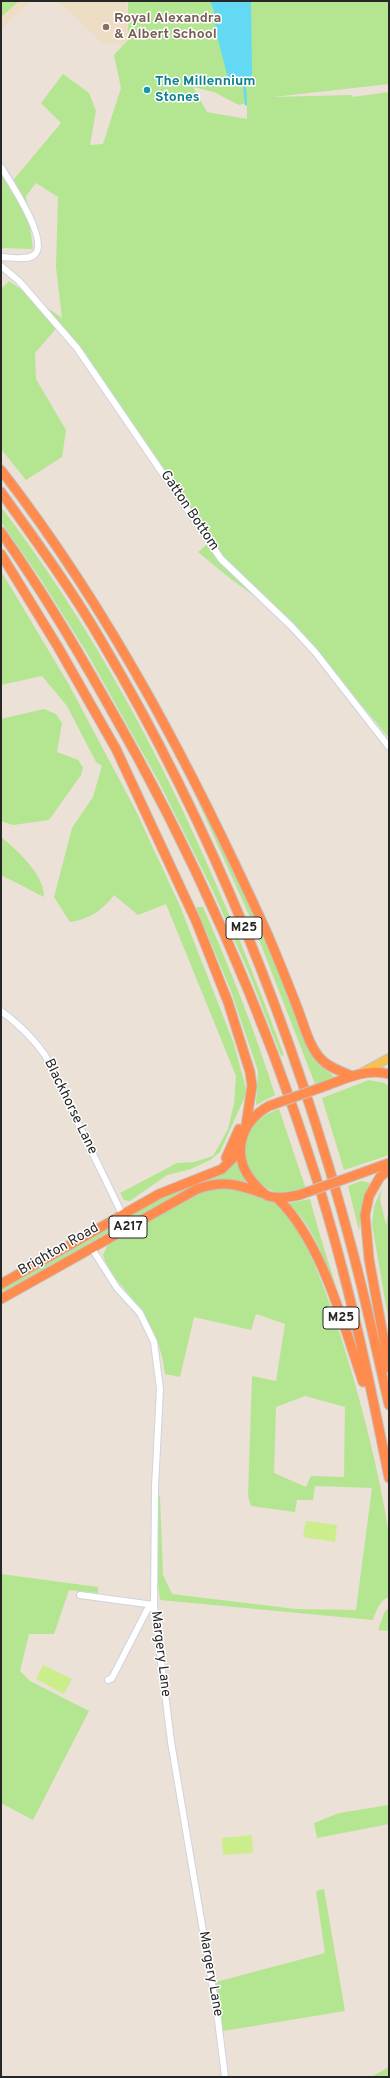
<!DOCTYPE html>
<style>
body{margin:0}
#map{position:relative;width:390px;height:2078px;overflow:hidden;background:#ebe1d7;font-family:Overpass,sans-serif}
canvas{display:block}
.frame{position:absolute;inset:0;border:2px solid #272727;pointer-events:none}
</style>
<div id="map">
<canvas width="390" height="2078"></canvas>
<div class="frame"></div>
</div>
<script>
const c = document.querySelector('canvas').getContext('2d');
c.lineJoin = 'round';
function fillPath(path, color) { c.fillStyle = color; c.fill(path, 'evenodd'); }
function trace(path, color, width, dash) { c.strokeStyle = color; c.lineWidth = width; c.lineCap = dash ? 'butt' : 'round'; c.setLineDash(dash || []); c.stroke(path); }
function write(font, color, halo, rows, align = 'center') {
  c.font = font + ' Overpass,sans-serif'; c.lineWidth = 3; c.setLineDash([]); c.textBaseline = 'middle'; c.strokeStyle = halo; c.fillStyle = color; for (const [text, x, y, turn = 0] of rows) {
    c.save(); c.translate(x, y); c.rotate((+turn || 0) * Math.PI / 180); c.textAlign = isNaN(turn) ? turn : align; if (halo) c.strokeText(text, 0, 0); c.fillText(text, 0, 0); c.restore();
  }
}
fillPath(new Path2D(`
 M1,1H31L1,29Z
 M55,1H127L128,40L122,46L111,43L104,45L72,14Z`), '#eeddc5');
fillPath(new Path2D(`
 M1,1H19L1,17Z
 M128,1H389V84L273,97L352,95L353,97L389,92V738L295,625L232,580L198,552L212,540L95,368L60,324L35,353L36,379L66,430L62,457L26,480L1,449V289L9,281L62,318L56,267L58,197L36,183L26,196L33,249L1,248V172L10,184L61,123L41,103L63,74L89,93L96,111L90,145L103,144L121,88L114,55L128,40ZM193,87L214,92L239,105L247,103V119L207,112Z
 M1,507C127,672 213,861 284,1055L281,1056L249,973L213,891L159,782L87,653L40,578L1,522Z
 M1,571L68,683L135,809L180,906L234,1044L247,1092L220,1152L210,1160L191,1169L167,1175L130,1201L124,1200L120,1193L177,1163L194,1162L213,1156L228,1129L234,1104L236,1076L166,904L138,915L114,895C102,911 89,919 70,922L54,897L72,828L93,797L102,766L96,762L67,706L42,676L1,685Z
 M44,709L56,714L62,723L57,752L78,760L83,767L81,775L49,820L13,825L1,821V719Z
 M180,761L257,922L314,1057L320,1065L336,1078L315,1084L253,924Z
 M1,837C17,850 45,875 44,897L1,875Z
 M196,907H203C230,969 255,1030 275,1095L256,1105L258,1071L231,991Z
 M369,1080L384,1083L389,1086V1155L344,1170L322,1098Z
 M279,1109L306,1189C299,1191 291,1194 285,1194C254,1191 232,1154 251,1127C258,1118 269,1113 279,1109Z
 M237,1157L249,1183C242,1182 236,1180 230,1179C209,1178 192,1187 174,1196L1,1293V1287L159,1198L188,1185L216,1176L229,1169Z
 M361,1181L370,1183L362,1204L359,1231L348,1186Z
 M225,1186C242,1191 261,1193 276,1203C323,1235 383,1476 389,1537C390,1556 389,1577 389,1597C380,1600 376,1611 373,1620L160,1600L158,1585V1496H160L163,1575L172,1594L295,1609L356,1610L372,1488L315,1486L313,1500H297L295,1512L251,1506L248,1496L252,1376L276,1381L285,1324L256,1314L251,1330L194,1317L180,1377L165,1374C161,1339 148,1319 126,1291C117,1280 107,1269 103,1255L109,1242L198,1192ZM305,1396L345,1407L344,1477L311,1476L306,1487L274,1473L276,1407Z
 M382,1189L380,1199L386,1225L389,1207V1323L372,1224L374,1206Z
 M310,1199C319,1235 332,1271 342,1307C328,1272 317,1228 288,1203Z
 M1,1574L98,1587V1593L69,1590L54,1634H29L20,1671L30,1681L89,1711L33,1820L1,1803Z
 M389,1608V1631L378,1630L385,1611Z
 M389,1805V1824L317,1838L314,1823L339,1813Z
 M324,1889L345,2011L223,2031L216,1982L325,1953L316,1891Z
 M389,2067V2077H371Z`), '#b4e591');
fillPath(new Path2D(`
 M306,1521L337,1525L335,1542L303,1537Z
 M43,1665L72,1679L64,1694L36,1679Z
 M252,1835L253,1853L223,1855L222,1838Z`), '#cced8b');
fillPath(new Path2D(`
 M210,1H251L252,74L246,87L247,105L245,106L243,86L228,78L215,28L214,11Z`), '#64d9f3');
const minor = new Path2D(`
 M1,167C9,180 51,243 34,255C26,261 11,257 1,257
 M1,266L19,281L77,348L221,559L291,626L315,652L389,747
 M1,1011C19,1024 32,1037 45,1055L123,1216
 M91,1247L117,1288L140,1313L154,1342L160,1389L155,1487L154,1605L171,1742L218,2020L225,2077
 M80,1595L154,1605
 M108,1680L112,1678L147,1610L154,1605`);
const major = new Path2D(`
 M363,1072L389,1058`);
const highway = new Path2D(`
 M1,470C111,612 194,772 268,935C278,959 288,983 297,1007C304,1024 308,1045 321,1059C329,1068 341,1071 352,1076
 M1,492C36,541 72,590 102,642C214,831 296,1037 352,1249C366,1301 377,1353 389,1405
 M1,532C39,586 73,642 105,699C193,851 263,1010 316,1177C347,1275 369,1377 389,1478
 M1,554L58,647L116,749L196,921L228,1002L250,1072L252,1086L246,1125
 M328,1085C347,1078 368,1068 389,1074
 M269,1106C240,1122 231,1155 252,1181C257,1187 262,1193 268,1196C278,1199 290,1197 299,1195
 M226,1158L239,1129
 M389,1170L380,1177L369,1196L365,1215L369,1259L389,1368
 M353,1176L389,1163
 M277,1198C322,1241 343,1324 363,1382
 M1,1284L159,1194L222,1169L233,1158L239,1146
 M1,1299L197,1189C223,1180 237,1184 262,1193`);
trace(minor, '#cdd3e1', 8);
trace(major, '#c3c3c3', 10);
trace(highway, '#c3c3c3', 11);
trace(minor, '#fff', 6);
trace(major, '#f6c151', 8);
trace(highway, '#ff8c4e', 9);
const highwayBridge = new Path2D(`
 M269,1106L328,1085
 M299,1195L353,1176`);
trace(highwayBridge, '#c3c3c3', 11, []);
trace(highwayBridge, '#ff8c4e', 9);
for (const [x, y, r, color] of [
 [106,27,4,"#8d6e63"],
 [147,90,4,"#0f9aa8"]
]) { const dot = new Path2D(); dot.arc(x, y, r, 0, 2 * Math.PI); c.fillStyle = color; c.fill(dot); trace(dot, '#fff', 1.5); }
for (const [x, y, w] of [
 [244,928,36],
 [128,1227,38],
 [341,1318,36]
]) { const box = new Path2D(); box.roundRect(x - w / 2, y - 11, w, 22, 3); c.fillStyle = '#fff'; c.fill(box); trace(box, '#272727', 1); }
write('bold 13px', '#272727', null, [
 ["M25",244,928],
 ["A217",128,1227],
 ["M25",341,1318]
]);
write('bold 14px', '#785e54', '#fff', [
 ["Royal Alexandra",114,19],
 ["& Albert School",114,35]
], 'left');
write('bold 14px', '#0d838f', '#fff', [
 ["The Millennium",155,82],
 ["Stones",155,98]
], 'left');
write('14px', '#272727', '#fff', [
 ["Gatton Bottom",189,511,56],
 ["Blackhorse Lane",70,1107,64],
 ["Brighton Road",59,1250,-30],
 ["Margery Lane",160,1654,83],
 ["Margery Lane",210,1974,80]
]);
</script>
